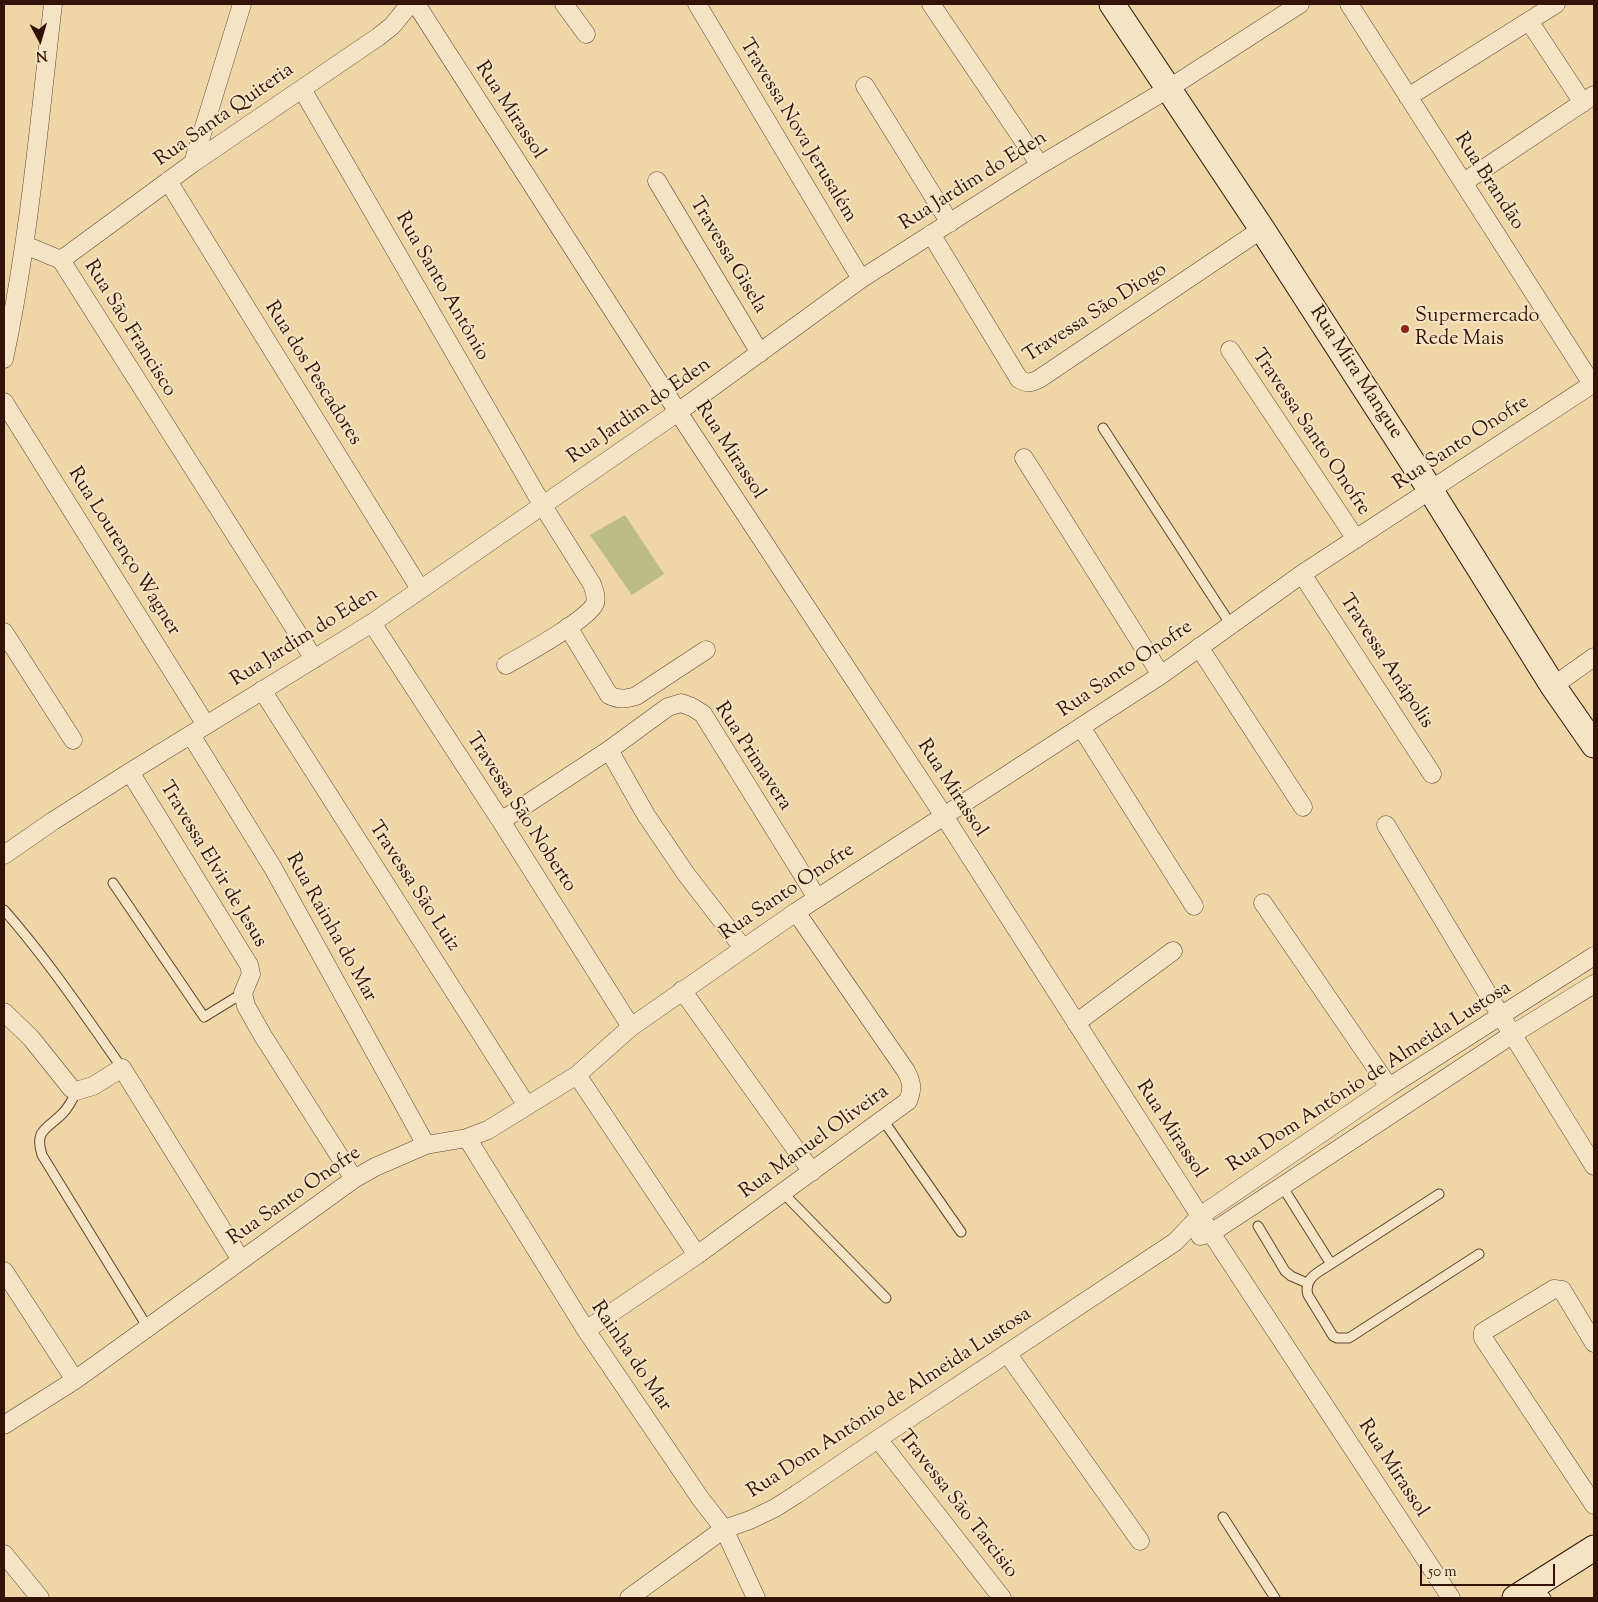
<!DOCTYPE html>
<meta charset="utf-8">
<style>
body{margin:0}
#map{position:relative;width:1598px;height:1602px;overflow:hidden;background:#eed6a6;font-family:"Sorts Mill Goudy",serif}
canvas{display:block}
.frame{position:absolute;inset:0;border:5px solid #331307;pointer-events:none}
.north{position:absolute;left:15px;top:15px;width:50px;height:50px;-webkit-text-stroke:4px #f4e4c5;paint-order:stroke;rotate:174deg;font-size:14px;font-weight:700;line-height:20px;text-align:center;color:#331307}
.north::after{content:'';display:block;margin:auto;width:18px;height:22px;background:#331307;clip-path:polygon(50% 0,100% 100%,50% 72%,0 100%)}
.scale{position:absolute;left:1420px;top:1564px;width:135px;height:22px;box-sizing:border-box;border:2px solid #331307;border-top:0;padding-left:6px;font-size:15px;line-height:18px;white-space:nowrap;color:#331307;-webkit-text-stroke:4px #f4e4c5;paint-order:stroke}
</style>
<div id="map">
<canvas width="1598" height="1602"></canvas>
<div class="frame"></div>
<div class="north">N</div>
<div class="scale">50 m</div>
</div>
<script>
const c = document.querySelector('canvas').getContext('2d');
c.lineJoin = 'round';
function fillPath(path, color) { c.fillStyle = color; c.fill(path, 'evenodd'); }
function trace(path, color, width, dash) { c.strokeStyle = color; c.lineWidth = width; c.lineCap = dash ? 'butt' : 'round'; c.setLineDash(dash || []); c.stroke(path); }
function write(font, color, halo, rows, align = 'center') {
  c.font = font + ' "Sorts Mill Goudy",serif'; c.lineWidth = 4; c.setLineDash([]); c.textBaseline = 'middle'; c.strokeStyle = halo; c.fillStyle = color; for (const [text, x, y, turn = 0] of rows) {
    c.save(); c.translate(x, y); c.rotate((+turn || 0) * Math.PI / 180); c.textAlign = isNaN(turn) ? turn : align; if (halo) c.strokeText(text, 0, 0); c.fillText(text, 0, 0); c.restore();
  }
}
fillPath(new Path2D(`
 M625,515L664,574L632,595L590,535Z`), '#bbbd85');
const lane = new Path2D(`
 M1103,428L1231,625
 M113,883L204,1017L243,993
 M4,910C47,959 84,1014 122,1068
 M76,1091C73,1099 69,1107 62,1114C47,1129 34,1130 42,1155L148,1328
 M883,1120L961,1232
 M1282,1186L1331,1264C1319,1272 1303,1278 1308,1295L1333,1336L1337,1338H1349L1479,1254
 M783,1193L886,1298
 M1258,1226L1285,1271L1291,1276L1307,1283
 M1331,1264L1439,1194
 M1223,1517L1275,1598
 M1537,1585L1546,1598`);
const street = new Path2D(`
 M416,4L678,412L944,816L1200,1216L1451,1598
 M564,4L586,34
 M697,4L861,279
 M931,4L1040,165
 M1349,4L1592,384
 M1529,21L1583,103
 M865,86L950,223
 M302,89L543,506L592,584C594,590 597,597 595,603C591,618 522,656 506,665
 M1408,97L1556,4
 M193,163L242,4
 M168,181L420,589
 M657,181L760,353
 M1464,182L1594,95
 M931,234L1019,379C1027,384 1031,383 1039,379L1262,229
 M25,245L61,260L314,659
 M61,260L193,163L378,37L392,26L410,4
 M1230,350L1356,539
 M4,359C29,242 39,123 53,4
 M4,402L206,725
 M1024,458L1161,675
 M1302,574L1432,774
 M372,623L501,821L631,1027
 M568,627L609,695C619,700 626,699 636,696L706,650
 M4,632L73,740
 M1199,647L1303,807
 M1553,686L1594,657
 M262,690L527,1106
 M1081,727L1194,906
 M191,735L273,868L426,1145
 M609,750L646,815L686,874L743,948
 M130,772L249,965L251,974L243,993L246,1006L263,1036L354,1179
 M501,821L609,750L668,707L681,703L692,707L703,714L817,898
 M1386,825L1501,1016L1594,1166
 M4,855L53,821L130,772L372,623L678,412L861,279L1040,165L1168,89L1300,4
 M1263,903L1389,1087
 M682,990L812,1172
 M4,1012L31,1038L71,1088L76,1091L93,1086L122,1068L241,1260
 M1076,1023L1173,951
 M577,1075L697,1255
 M467,1138L586,1330L700,1498L724,1529L756,1598
 M1200,1236L1211,1233L1513,1034L1594,984
 M4,1271L75,1380
 M586,1330L697,1255L908,1101C913,1089 912,1082 906,1071L796,912
 M1594,1343L1562,1290L1554,1289L1483,1332V1338L1594,1505
 M1007,1353L1140,1541
 M4,1425L75,1380L354,1179L375,1167L426,1145L467,1138L488,1130L577,1075L631,1027L796,912L1161,675L1302,574L1594,383
 M878,1439L1002,1598
 M4,1554L40,1598
 M629,1598L724,1529L750,1520L775,1508L797,1494L878,1439L1175,1242L1200,1216L1389,1087L1594,956`);
const secondary = new Path2D(`
 M1112,4L1262,229L1431,491L1553,686L1594,745
 M1515,1598L1594,1548`);
trace(lane, '#62442f', 11);
trace(street, '#62442f', 19);
trace(secondary, '#331307', 27);
trace(lane, '#f4e4c5', 9);
trace(street, '#f4e4c5', 18);
trace(secondary, '#f4e4c5', 25);
for (const [x, y, r, color] of [
 [1405,329,5,"#8f2418"]
]) { const dot = new Path2D(); dot.arc(x, y, r, 0, 2 * Math.PI); c.fillStyle = color; c.fill(dot); trace(dot, '#f4e4c5', 2); }
write('20px', '#331307', '#f4e4c5', [
 ["Rua Mirassol",509,111,57],
 ["Rua Santa Quiteria",225,116,-35],
 ["Travessa Nova Jerusalém",797,131,59],
 ["Rua Jardim do Eden",974,182,-32],
 ["Rua Brandão",1488,182,57],
 ["Travessa Gisela",727,256,59],
 ["Rua Santo Antônio",441,287,60],
 ["Travessa São Diogo",1096,314,-33],
 ["Rua São Francisco",129,329,58],
 ["Rua Mira Mangue",1355,373,57],
 ["Rua dos Pescadores",312,374,58],
 ["Rua Jardim do Eden",640,412,-35],
 ["Travessa Santo Onofre",1310,433,56],
 ["Rua Santo Onofre",1462,444,-33],
 ["Rua Mirassol",729,451,57],
 ["Rua Lourenço Wagner",123,552,58],
 ["Rua Jardim do Eden",305,638,-32],
 ["Travessa Anápolis",1385,662,57],
 ["Rua Santo Onofre",1126,670,-34],
 ["Rua Primavera",752,757,57],
 ["Rua Mirassol",951,789,57],
 ["Travessa São Noberto",520,813,57],
 ["Travessa Elvir de Jesus",212,865,59],
 ["Travessa São Luiz",413,887,57],
 ["Rua Santo Onofre",788,893,-34],
 ["Rua Rainha do Mar",330,928,61],
 ["Rua Dom Antônio de Almeida Lustosa",1370,1078,-33],
 ["Rua Mirassol",1170,1130,57],
 ["Rua Manuel Oliveira",815,1143,-36],
 ["Rua Santo Onofre",295,1197,-35],
 ["Rainha do Mar",630,1357,56],
 ["Rua Dom Antônio de Almeida Lustosa",890,1404,-33],
 ["Rua Mirassol",1392,1469,57],
 ["Travessa São Tarcisio",957,1505,52]
]);
write('20px', '#331307', '#f4e4c5', [
 ["Supermercado",1415,318],
 ["Rede Mais",1415,341]
], 'left');
</script>
